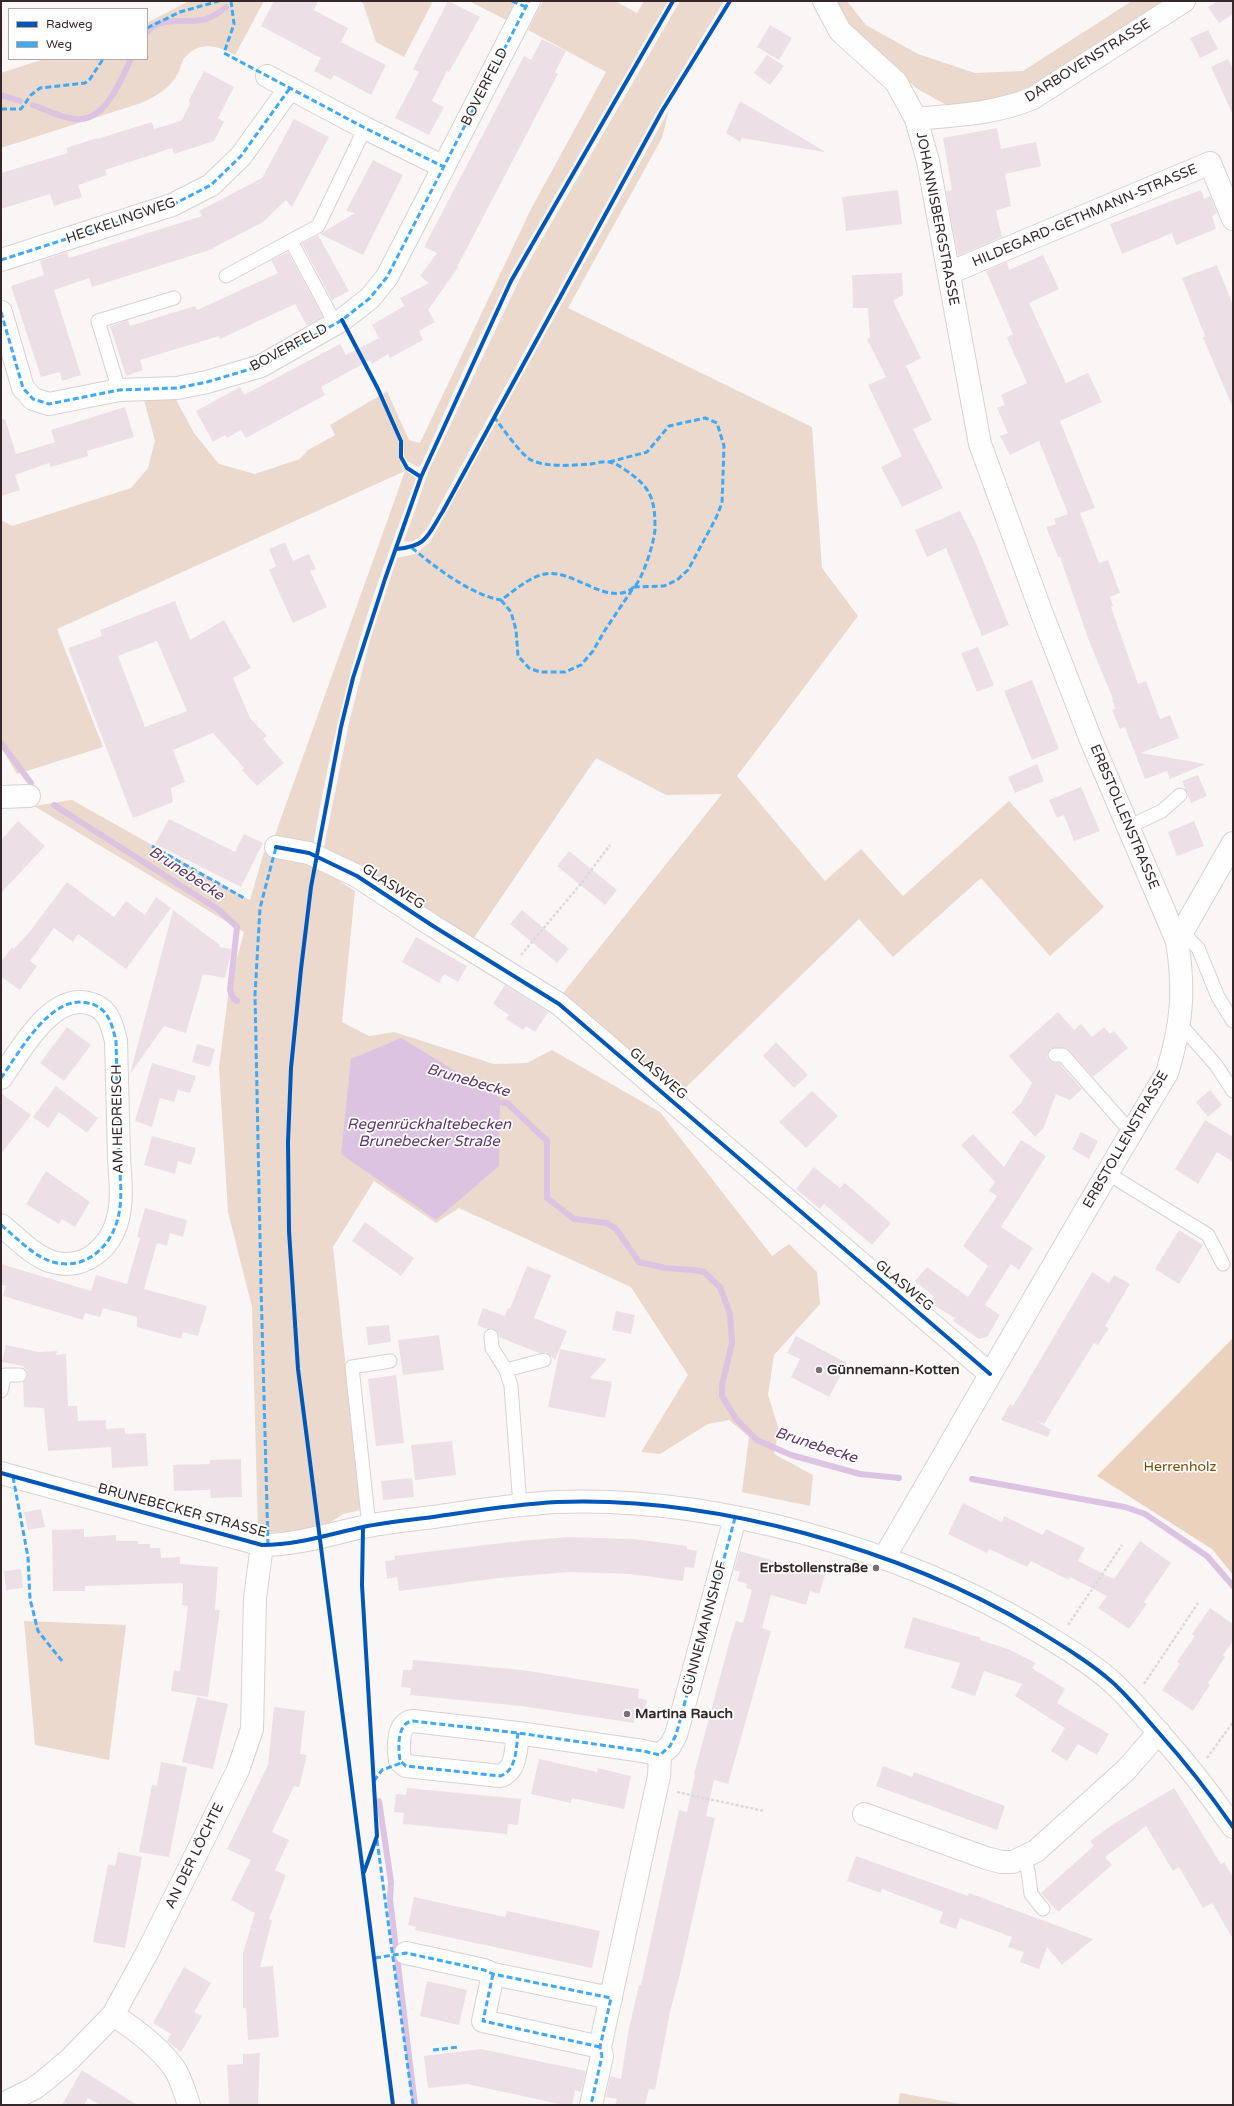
<!DOCTYPE html>
<meta charset="utf-8">
<style>
body{margin:0}
#map{position:relative;width:1234px;height:2106px;overflow:hidden;background:#faf6f6;font-family:"Varela Round",sans-serif}
canvas{display:block}
.frame{position:absolute;inset:0;border:2px solid #36282a;pointer-events:none}
.legend{position:absolute;left:8px;top:8px;width:140px;height:52px;box-sizing:border-box;background:#fff;border:1px solid #afa9aa;margin:0;padding:5px 7px;list-style:none;font-size:12px;color:#36282a}
.legend li{display:flex;align-items:center;gap:8px;height:20px}
.legend b{width:20px;border:1px solid #afa9aa}
</style>
<div id="map">
<canvas width="1234" height="2106"></canvas>
<div class="frame"></div>
<ul class="legend">
<li><b style="height:5px;background:#0057b8"></b>Radweg</li>
<li><b style="height:5px;background:#3fa9f5"></b>Weg</li>
</ul>
</div>
<script>
const c = document.querySelector('canvas').getContext('2d');
c.lineJoin = 'round';
function fillPath(path, color) { c.fillStyle = color; c.fill(path, 'evenodd'); }
function trace(path, color, width, dash) { c.strokeStyle = color; c.lineWidth = width; c.lineCap = dash ? 'butt' : 'round'; c.setLineDash(dash || []); c.stroke(path); }
function write(font, color, halo, rows, align = 'center') {
  c.font = font + ' "Varela Round",sans-serif'; c.lineWidth = 3.5; c.setLineDash([]); c.textBaseline = 'middle'; c.strokeStyle = halo; c.fillStyle = color; for (const [text, x, y, turn = 0] of rows) {
    c.save(); c.translate(x, y); c.rotate((+turn || 0) * Math.PI / 180); c.textAlign = isNaN(turn) ? turn : align; if (halo) c.strokeText(text, 0, 0); c.fillText(text, 0, 0); c.restore();
  }
}
fillPath(new Path2D(`
 M189,1H264L235,55C217,45 197,40 183,60C181,65 180,70 177,75C169,89 155,97 141,103L1,148V73L44,59H147V23Z
 M359,1H433L404,57L376,42L363,3Z
 M469,1H517L510,14L516,17L512,23Z
 M543,1H615L637,13L644,1H668L512,270L464,369L421,465L418,467L407,461L404,456L403,439L383,394L387,391L409,440L420,443L531,209L606,72L528,30Z
 M680,1H724L656,113L426,530C419,537 414,544 404,541L429,470L523,272Z
 M835,1H847L866,25L918,54L975,73L1023,71L1132,1H1170L1034,90L993,105L948,106L916,88L876,51L854,33Z
 M669,110L662,138L568,308L812,427L822,568L858,616L737,776L825,881L861,849L903,896L1009,801L1104,907L1050,956L981,878L893,957L859,919L676,1097L560,997L722,794L666,795L596,758L471,942L324,856L326,848L324,847L349,723L370,640L397,558L415,554L430,542Z
 M379,396C385,410 395,426 398,440C402,461 395,464 416,478C401,520 384,563 370,606C345,684 327,765 313,845L275,835L405,471L57,629L103,747L17,774L1,747V520L12,526L131,488L148,468L155,441L144,400L175,398L194,433L219,464L255,474L300,459L308,450L335,435L330,425Z
 M72,800L250,900L264,852L290,862L323,866L342,883L355,891L342,1022L369,1036L394,1032L494,1064L527,1063L552,1050L660,1112L772,1256L789,1244L817,1272L820,1304L774,1355L768,1395L779,1430L774,1454L813,1475L810,1506L742,1492L749,1437L729,1420L708,1424L660,1454L641,1452L688,1375L631,1287L459,1208L436,1223L374,1181L333,1247L361,1510L343,1514L328,1524L290,1532H258L252,1307L228,1212L219,1067L229,988L244,932L34,806Z
 M24,1621L126,1625L109,1760L35,1745Z
 M900,2093L966,2105H898Z`), '#ead9cc');
fillPath(new Path2D(`
 M1233,1338V1575L1212,1549L1097,1476Z`), '#ebd2bc');
fillPath(new Path2D(`
 M401,1038L500,1098L499,1166L436,1220L341,1154L351,1059Z`), '#dcc3e2');
trace(new Path2D(`
 M147,32C160,16 183,23 201,20C211,19 219,13 226,7
 M1,95L20,101
 M33,105C46,110 61,118 75,119C106,122 120,81 131,59
 M1,743L31,783
 M54,805L219,910L237,927L230,990L233,998L237,1001
 M492,1101L507,1103L547,1141V1198L574,1219L607,1223L616,1229L639,1262L665,1268L694,1270L704,1272L720,1287L730,1314L732,1343L722,1385V1396L736,1419L757,1440L791,1455L860,1474L899,1478
 M972,1479L1125,1507L1145,1514L1207,1556L1233,1586
 M379,1801L391,1882L390,1899L415,2105`), '#dcc3e2', 6);
fillPath(new Path2D(`
 M274,1H318L314,10L348,28L341,42L386,65L371,95L334,75L331,80L314,71L321,58L261,26Z
 M448,1L480,17L449,72L447,71L432,101L444,107L429,135L395,118L419,72L413,69Z
 M1218,1H1233V14L1219,23L1208,7Z
 M770,25L792,38L779,60L757,47Z
 M1208,30L1218,49L1200,58L1190,38Z
 M542,39L566,51L555,72L558,74L457,267L459,266L428,310L435,322L419,331L423,340L390,358L388,354L372,364L370,360L321,387L325,395L246,438L241,430L227,438L225,435L213,442L196,411L240,387L244,395L340,344L346,355L379,338L372,325L404,306L400,298L429,283L420,276L437,253L424,247L524,56L531,60Z
 M767,55L784,66L770,85L754,73Z
 M1228,59L1233,69V115L1211,67Z
 M204,71L234,87L218,118L224,122L214,141L174,154L172,148L105,170L107,175L78,185L82,197L54,206L50,194L1,209V173L68,153L66,148L97,138V139L152,122L154,129L181,121L190,104L189,100Z
 M740,101L824,151V152L742,138L740,142L726,133Z
 M294,119L329,137L292,207L286,200L263,222L213,248V249L92,287L89,278L54,290L81,375L62,381L60,372L41,377L11,286L44,275L40,261L67,252L69,258L202,216L199,211L262,178Z
 M997,128L1001,149L1036,142L1041,166L1005,174L1011,206L996,211L1002,237L958,256L946,191L952,190L943,138Z
 M373,160L403,175L363,255L320,234L355,213L346,211Z
 M898,190L902,224L846,231L842,197Z
 M1201,190L1204,199L1210,196L1217,213L1212,216L1216,229L1176,245L1172,233L1122,254L1110,224Z
 M318,235L349,291L332,300L302,244Z
 M288,252L323,317L307,326L295,304L220,339L219,336L140,360L143,370L126,376L110,326L128,320L130,326L195,306L197,310L278,273L271,260Z
 M1043,255L1059,289L1029,303L1066,383L1088,373L1102,402L1060,421L1095,508L1080,513L1099,563L1108,560L1120,593L1110,597L1113,606L1111,607L1138,684L1146,681L1160,719L1170,715L1179,738L1141,753L1206,764L1170,779L1167,771L1145,779L1125,727L1120,729L1112,710L1115,709L1112,699H1113L1089,641L1060,557H1058L1047,529V527L1056,524L1054,519L1068,514L1039,441L1010,455L1000,436L1008,433L997,408L1005,405L1001,395L1027,383L1007,338L1013,334L986,271L1007,262L1009,270Z
 M1217,265L1233,305V408L1203,338L1205,336L1182,278Z
 M902,273L903,295L893,301L921,358L906,366L932,420L913,429L943,488L902,507L881,467L902,456L868,385L886,377L867,339L870,338L868,308H853L852,275Z
 M125,407L134,437L87,451L88,456L51,467L49,463L15,475L20,490L1,496V419H5L16,454L55,442L51,430Z
 M960,511L976,543L1009,625L982,636L946,548L927,557L915,530Z
 M285,542L293,561L309,554L316,569L310,571L327,607L293,623L269,570L276,566L269,549Z
 M175,601L190,640L224,620L251,668L233,678L250,718L267,736L263,739L284,763L257,786L242,770L244,768L213,733L173,750L185,782L171,788L173,802L133,818L68,648L102,636L100,630ZM157,641L187,711L145,727L118,656Z
 M978,647L994,685L977,692L961,653Z
 M1032,680L1059,749L1032,760L1004,691Z
 M1037,764L1044,781L1015,793L1008,777Z
 M1198,775L1207,796L1191,803L1182,781Z
 M1081,787L1100,831L1074,841L1064,815L1057,818L1049,800Z
 M169,819L235,852L244,834L263,843L241,887L155,844Z
 M18,821L45,846L1,893V840Z
 M1194,821L1204,846L1177,856L1168,832Z
 M569,851L617,890L605,905L557,866Z
 M67,882L114,917L126,901L145,915L156,897L171,908L126,969L78,934L73,942L54,928L30,961L37,966L20,990L1,977V962L12,947L14,949L31,930Z
 M173,910L220,945L219,947L232,949L225,978L203,974L186,1033L164,1026L130,1074Z
 M522,910L569,949L557,963L510,924Z
 M416,937L467,966L458,982L444,974L439,983L402,962Z
 M505,985L548,1012L535,1032L526,1026L523,1030L506,1019L509,1015L493,1004Z
 M1058,1012L1074,1030L1081,1024L1092,1037L1104,1027L1110,1034L1114,1031L1128,1048L1093,1077L1067,1048H1051L1047,1055L1048,1059L1051,1062L1059,1063L1082,1089L1070,1100L1056,1094L1043,1129L1035,1137L1012,1112L1021,1103L1032,1083L1009,1056Z
 M67,1027L91,1045L64,1081L40,1063Z
 M776,1042L808,1075L794,1088L763,1056Z
 M197,1044L215,1049L210,1067L192,1062Z
 M152,1063L196,1076L190,1093L178,1090L174,1102L160,1098L152,1127L135,1121Z
 M56,1086L98,1118L87,1133L59,1112L48,1128L33,1117Z
 M1210,1090L1222,1105L1208,1117L1196,1102Z
 M812,1091L838,1116L806,1148L779,1122Z
 M1,1093L31,1115L1,1154Z
 M1205,1120L1233,1137V1162L1217,1152L1198,1184L1175,1169Z
 M1081,1132L1098,1141L1089,1159L1072,1149Z
 M973,1134L1004,1167L1021,1140L1046,1156L1001,1227L1033,1248L1019,1270L1011,1264L985,1305L1000,1315L987,1337L979,1339L953,1321L955,1318L935,1306L933,1296L915,1281L927,1267L968,1297L988,1266L963,1246L997,1196L989,1191L995,1182L961,1145Z
 M152,1136L196,1148L191,1165L178,1161L175,1174L144,1165Z
 M814,1167L840,1188L845,1183L891,1223L872,1245L824,1204L820,1209L796,1189Z
 M46,1171L90,1202L75,1227L62,1219L59,1224L26,1204Z
 M145,1208L187,1220L183,1237L170,1233L167,1246L157,1243L144,1289L207,1306L198,1336L183,1332L181,1339L137,1327V1317L103,1308L100,1317L85,1313L83,1320L3,1296L6,1286L1,1285V1264L91,1291L96,1275L127,1284L140,1238L137,1237Z
 M365,1222L414,1258L401,1276L352,1241Z
 M1179,1230L1203,1245L1179,1284L1155,1269Z
 M527,1266L551,1275L534,1318L567,1331L555,1360L546,1352L539,1353L499,1337L498,1332L494,1329H487L477,1325L483,1308L505,1316L508,1308L510,1309Z
 M1092,1272L1109,1283L1114,1275L1130,1284L1105,1326L1109,1328L1098,1345L1094,1343L1044,1424L1036,1420L1051,1430L1048,1437L1001,1420L1010,1404L1013,1406Z
 M616,1311L635,1315L631,1334L612,1330Z
 M389,1325L391,1342L368,1345L366,1327Z
 M439,1335L444,1370L403,1375L398,1340Z
 M796,1336L847,1363L829,1397L791,1377L800,1359L787,1353Z
 M6,1345L39,1352L57,1351L56,1355L66,1354L68,1406H77L78,1421L106,1420V1429L125,1428V1434L146,1433L148,1466L112,1468L111,1447L48,1451L44,1408L24,1407L23,1382L27,1379V1371L23,1366L2,1362Z
 M560,1349L607,1359L590,1378L612,1382L605,1418L548,1407Z
 M396,1375L404,1443L376,1446L368,1379Z
 M452,1441L456,1475L415,1480L411,1445Z
 M241,1459L242,1497L211,1498L210,1490L174,1491L173,1465L210,1464V1460Z
 M412,1478L414,1497L383,1500L381,1481Z
 M963,1503L1002,1522L1004,1516L1043,1535L1046,1529L1085,1548L1078,1561L1114,1579L1140,1541L1171,1563L1144,1602L1147,1604L1129,1629L1098,1608L1107,1596L1070,1577L1069,1580L1031,1561L1027,1567L989,1549L987,1553L948,1534Z
 M41,1509L45,1527L28,1530L24,1512Z
 M84,1529V1537L116,1535V1541H138V1544H150V1548H160L161,1558L180,1557V1564L218,1567L215,1610H220L208,1697L171,1691L174,1670L180,1671L188,1606L182,1605L183,1583L85,1586V1591H53L52,1530Z
 M568,1537L634,1539L687,1546V1549L697,1551L694,1568L685,1567L683,1581L630,1574L569,1572L499,1578L399,1591L397,1577L387,1579L385,1561L395,1560L394,1556L510,1542Z
 M739,1551L825,1575L819,1594L810,1591L806,1605L771,1595L762,1628L771,1631L728,1784L714,1780L706,1816L715,1818L680,1974L670,2012L655,2090L649,2089L645,2105H615L617,2099L606,2097L610,2076L621,2079L628,2033L639,1985H641L679,1810L687,1812L695,1775L694,1774L730,1640L736,1621L743,1623L752,1590L746,1588L747,1584L737,1581L740,1572L734,1570Z
 M21,1569L23,1588L6,1590L4,1571Z
 M1210,1608L1233,1624V1641L1223,1655L1225,1657L1208,1683L1210,1685L1193,1711L1162,1690L1180,1664L1177,1662L1195,1636L1192,1634Z
 M913,1617L981,1638L980,1640L1008,1649L1036,1663L1032,1668L1065,1689L1057,1703L1109,1734L1097,1755L1078,1744L1067,1761L1051,1751L1065,1728L1015,1696L1022,1684L984,1671L975,1696L951,1688L960,1663L904,1648Z
 M413,1660L522,1670L639,1689L638,1698L647,1700L644,1718L635,1716L634,1723L521,1706L410,1695L411,1688L401,1687L403,1670H412Z
 M197,1697L228,1704L213,1769L182,1762Z
 M274,1707L305,1711L300,1754L307,1755L299,1787L294,1786L272,1832L289,1840L275,1870L286,1875L269,1919L272,1920L260,1967L273,1966L279,2037L248,2040L246,2008H243V1953L255,1913L231,1900L251,1860L227,1849L268,1765Z
 M539,1759L597,1772L598,1768L631,1776L624,1809L572,1798L571,1803L531,1794Z
 M161,1762L187,1767L169,1857L139,1852L152,1785L157,1786Z
 M883,1766L912,1777L914,1772L1005,1806L997,1830L876,1786Z
 M407,1788L521,1799L518,1825L508,1824L507,1834L403,1824L404,1813L394,1812L396,1794L406,1795Z
 M1174,1788L1221,1864L1224,1862L1233,1877V1939L1212,1903L1203,1908L1179,1867L1173,1871L1146,1826L1105,1857L1112,1865L1058,1912L1041,1893L1094,1846L1090,1841L1115,1823Z
 M118,1852L142,1857L125,1948L93,1942L108,1864L115,1866Z
 M856,1856L968,1896L969,1893L1093,1939L1062,1965L1047,1947L1039,1969L1020,1962L1024,1952L1008,1947L1012,1937L960,1918L956,1929L939,1923L943,1912L882,1889L881,1893L847,1881Z
 M414,1897L505,1917L507,1911L600,1931L592,1968L415,1930L416,1927L408,1925Z
 M184,1967L211,1983L194,2012L202,2016L181,2052L167,2041L171,2034L153,2023Z
 M427,1981L467,1990L459,2025L420,2016Z
 M481,2049L586,2071L581,2092L575,2090L572,2105H564L467,2084L428,2088L424,2056Z
 M260,2053L258,2105H229L227,2065L243,2064V2054Z
 M82,2070L137,2105H100L88,2098L84,2105H62Z`), '#ece0e6');
const lane = new Path2D(`
 M291,241L335,323
 M226,276L318,226L365,128
 M119,390L98,321L174,298
 M1128,827L1162,811L1180,795
 M1182,932L1198,948L1218,997L1233,1021
 M1179,1023L1216,1065L1233,1091
 M1055,1055H1063L1131,1132
 M1107,1173L1208,1235L1223,1264
 M491,1336L492,1348L506,1370L511,1386L520,1506
 M506,1370L544,1360
 M1,1391L5,1375H20
 M369,1526L352,1367L390,1361
 M1024,1857L1028,1871L1031,1894L1043,1909`);
const street = new Path2D(`
 M824,1L840,31L896,82L916,119L928,161L980,444L1042,614L1091,740L1177,941C1185,991 1182,1024 1167,1073C1070,1233 979,1396 884,1558
 M267,76L365,128L444,167
 M916,119C957,115 995,114 1033,98L1184,1
 M1,260L172,205L211,185L241,156L290,88
 M949,273L1210,163L1233,219
 M1,312L23,388L33,399L49,404L119,390L177,388L207,382L261,366L342,320L370,298L387,277L529,1
 M1,797L29,796
 M276,847L309,853L357,876L433,926L559,1004L990,1374
 M1177,941L1233,843
 M1,1078C20,1052 50,994 88,1003C108,1007 112,1024 116,1041C117,1080 118,1119 119,1157C120,1177 123,1198 118,1218C111,1247 85,1271 53,1262C34,1257 16,1237 1,1225
 M1,1473L262,1545C297,1545 330,1534 363,1527C386,1522 410,1520 433,1517C474,1511 516,1504 557,1502C714,1496 901,1549 1035,1629C1061,1645 1088,1661 1111,1681C1129,1697 1144,1716 1159,1733C1186,1763 1210,1794 1233,1827
 M518,1733C516,1747 517,1771 500,1776L406,1766L400,1761C398,1747 397,1722 413,1721L518,1733L643,1751L660,1755L670,1746L676,1735L735,1518
 M864,1814L986,1858L1001,1862H1013L1036,1851L1126,1770L1159,1732
 M406,1953L484,1970L493,1974L611,1998
 M493,1974L483,2021L600,2047
 M113,2015C135,2029 159,2047 174,2068C181,2078 185,2093 189,2105
 M1,2105L33,2089L44,2081L69,2060L113,2015L148,1951L238,1770L252,1729L255,1598L262,1545
 M591,2105L602,2056L600,2047L659,1776L660,1755`);
trace(lane, '#dad0d1', 15);
trace(street, '#dad0d1', 24);
trace(new Path2D(`
 M521,955L579,886L610,845
 M1068,1625L1122,1545
 M1144,1684L1198,1603
 M1207,1758L1233,1722
 M677,1792L764,1811`), '#dbd9d9', 2.5, [3, 2]);
trace(lane, '#fefefe', 13);
trace(street, '#fefefe', 22);
trace(new Path2D(`
 M231,1L234,24L224,53L365,128L444,167
 M512,1L526,7
 M147,28L180,12L219,1
 M1,109H21L31,95L40,88L85,83L90,79L103,59
 M1,260L172,205L211,185L241,156L290,88
 M1,312L23,388L33,399L49,404L119,390L177,388L207,382L261,366L342,320L370,298L387,277L529,1
 M412,548C435,567 471,595 501,600C514,591 529,577 545,574C573,568 609,609 634,587C643,579 655,540 655,528C655,506 653,491 635,477C628,472 619,464 609,462C604,461 596,463 591,464C573,465 548,468 531,460C522,456 501,426 494,417
 M501,600L511,612L516,630L518,656L529,668L540,672H565L581,665L593,651L605,630L634,587L664,586L677,580L688,570L716,518L722,503L724,446L717,423L705,418L669,426L647,452L609,462
 M152,846L244,898
 M1,1078C20,1052 50,994 88,1003C108,1007 112,1024 116,1041C117,1080 118,1119 119,1157C120,1177 123,1198 118,1218C111,1247 85,1271 53,1262C34,1257 16,1237 1,1225
 M13,1477L28,1557L30,1599L38,1631L62,1661
 M268,1545L261,1286L255,995L260,908L276,847
 M518,1733C516,1747 517,1771 500,1776L406,1766L400,1761C398,1747 397,1722 413,1721L518,1733L643,1751L660,1755L670,1746L676,1735L735,1518
 M374,1781L382,1770L401,1763
 M377,1840L413,2105
 M375,1958L406,1953L484,1970L493,1974L611,1998L600,2047L602,2056L591,2105
 M493,1974L483,2021L600,2047
 M433,2050L458,2047`), '#3fa9f5', 3, [6, 3]);
trace(new Path2D(`
 M342,320L378,389L401,441V457L407,468L421,477
 M396,549C428,546 427,536 443,511L662,111L730,1
 M276,847L309,853L357,876L433,926L559,1004L990,1374
 M1,1473L262,1545C297,1545 330,1534 363,1527C386,1522 410,1520 433,1517C474,1511 516,1504 557,1502C714,1496 901,1549 1035,1629C1061,1645 1088,1661 1111,1681C1129,1697 1144,1716 1159,1733C1186,1763 1210,1794 1233,1827
 M363,1527L362,1585L377,1836L364,1872
 M393,2105L298,1369L289,1231L288,1142L291,1068L301,969L311,887L341,727L353,678L385,579L421,477L511,281L673,1`), '#0057b8', 4);
for (const [x, y, r, color] of [
 [819,1370,4,"#7b7071"],
 [876,1568,4,"#7b7071"],
 [627,1714,4,"#7b7071"]
]) { const dot = new Path2D(); dot.arc(x, y, r, 0, 2 * Math.PI); c.fillStyle = color; c.fill(dot); trace(dot, '#fff', 1.5); }
write('14px', '#36282a', '#fff', [
 ["DARBOVENSTRASSE",1088,61,-32],
 ["BOVERFELD",485,87,-63],
 ["HILDEGARD-GETHMANN-STRASSE",1085,216,-23],
 ["JOHANNISBERGSTRASSE",937,219,79],
 ["HECKELINGWEG",121,221,-19],
 ["BOVERFELD",289,348,-28],
 ["ERBSTOLLENSTRASSE",1124,817,67],
 ["GLASWEG",393,887,33],
 ["GLASWEG",658,1074,41],
 ["AM HEDREISCH",118,1119,-91],
 ["ERBSTOLLENSTRASSE",1126,1140,-60],
 ["GLASWEG",904,1286,40],
 ["BRUNEBECKER STRASSE",182,1511,15],
 ["GÜNNEMANNSHOF",705,1628,-75],
 ["AN DER LÖCHTE",195,1856,-64]
]);
write('bold 14px', '#36282a', '#fff', [
 ["Günnemann-Kotten",827,1370],
 ["Erbstollenstraße",868,1568,"right"],
 ["Martina Rauch",635,1714]
], 'left');
write('14px', '#7c4800', '#fff', [
 ["Herrenholz",1180,1467]
]);
write('italic 15px', '#60366d', '#fff', [
 ["Brunebecke",186,874,33],
 ["Brunebecke",468,1081,16],
 ["Regenrückhaltebecken",429,1125],
 ["Brunebecker Straße",429,1142],
 ["Brunebecke",816,1446,18]
]);
</script>
